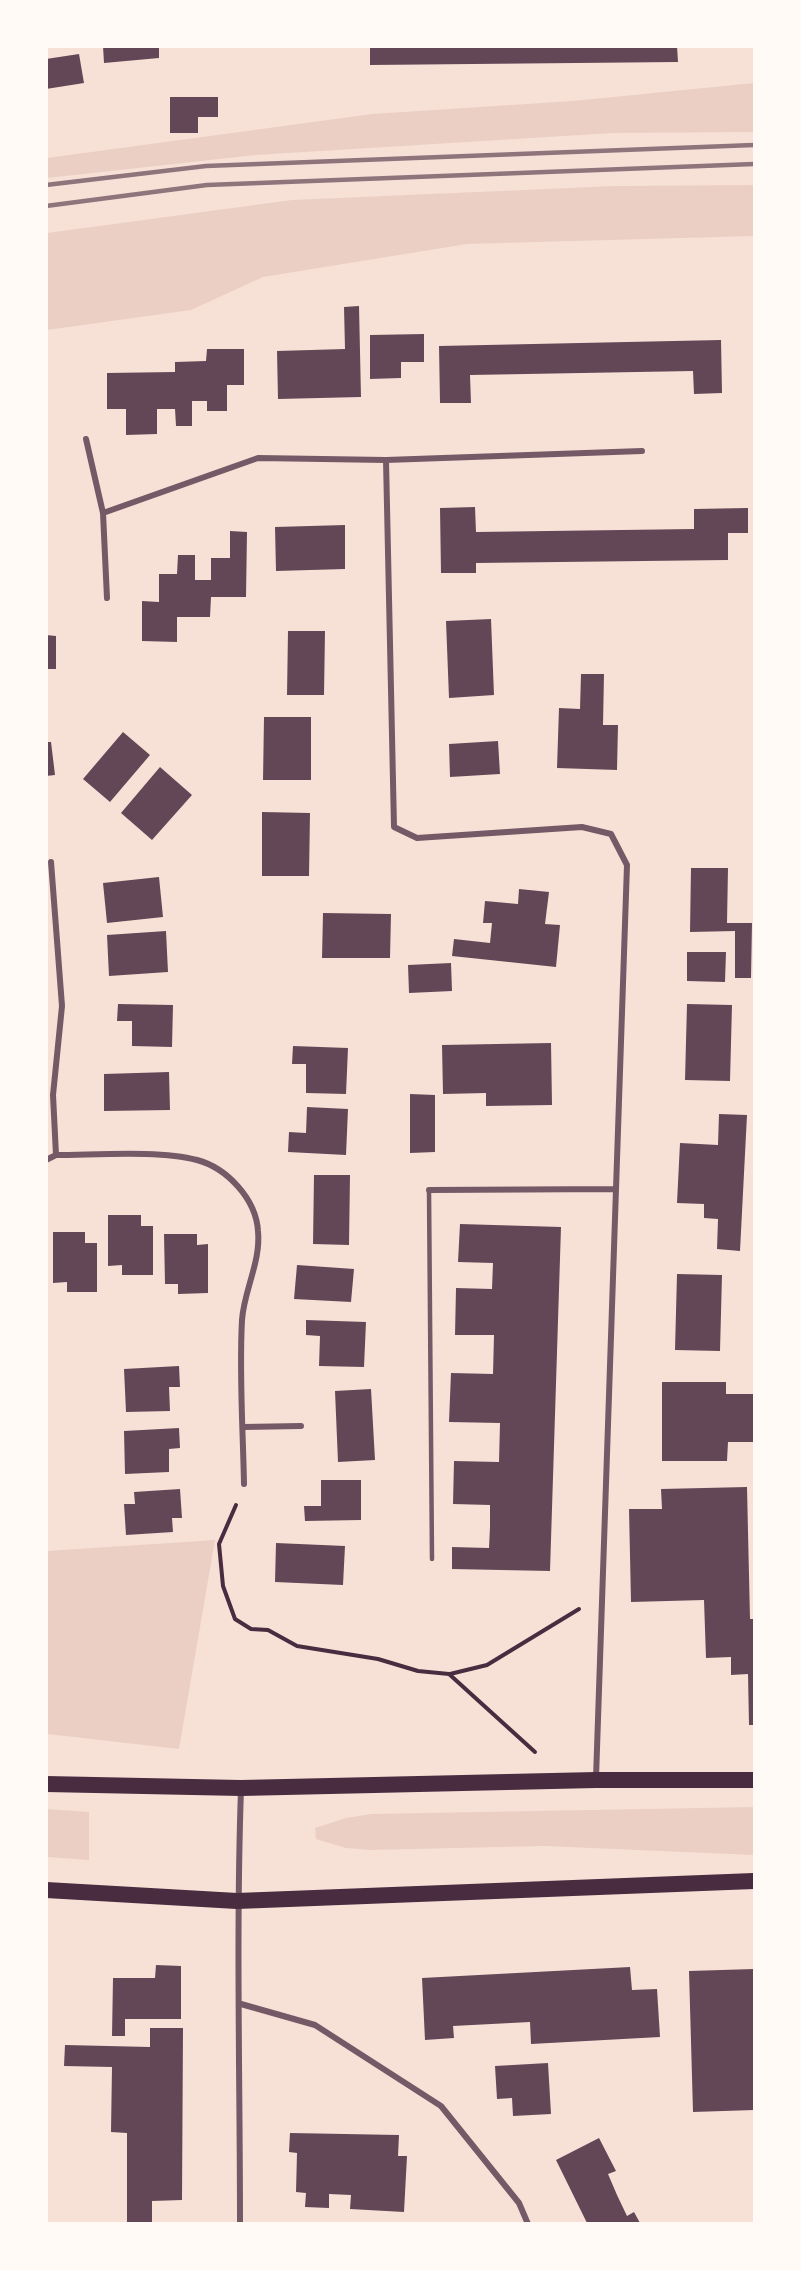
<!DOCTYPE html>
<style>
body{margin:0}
#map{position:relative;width:801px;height:2270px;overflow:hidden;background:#f7e1d7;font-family:"Open Sans",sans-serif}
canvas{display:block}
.frame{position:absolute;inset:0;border:48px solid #fffaf5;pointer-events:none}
</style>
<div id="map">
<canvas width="801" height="2270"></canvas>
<div class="frame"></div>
</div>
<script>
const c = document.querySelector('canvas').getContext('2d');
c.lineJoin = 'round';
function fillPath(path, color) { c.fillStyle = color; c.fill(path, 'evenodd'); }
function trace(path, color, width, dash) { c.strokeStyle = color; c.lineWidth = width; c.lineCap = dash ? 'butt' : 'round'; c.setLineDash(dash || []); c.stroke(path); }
fillPath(new Path2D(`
 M754,83V132L613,133L256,155L47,178V158L372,114L573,101Z
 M754,185V236L467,244L263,277L191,310L47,330V233L292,200L615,186Z
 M215,1540L179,1749L47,1734V1551Z
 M754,1807V1855L544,1846L371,1850L346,1848L316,1839L315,1828L346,1818L371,1814Z
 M47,1809L89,1812V1860L47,1857Z`), '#ebcfc5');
fillPath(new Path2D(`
 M103,46H159V58L104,63Z
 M370,46H677L678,62L370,65Z
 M79,54L84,83L46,89V59Z
 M170,97H218V117H198V133H170Z
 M359,306L361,397L278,399L277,351L345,349L344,307Z
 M424,334V362H401V378L370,379V335Z
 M721,340L722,393L694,394L693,371L470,375L471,403H440L439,346Z
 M207,349H244V385H227V411H207V401H192V426H176L175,409H157V434L126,435V409H107V373L175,372V362L206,361Z
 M475,507L476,532L694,529V509L748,508V533H728V560L476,563V573H441L440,508Z
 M345,525V569L276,571L275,527Z
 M230,531L247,532L246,597H211L210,617H177V642L142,641V601L159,602V574H177L178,555H195V580H211V558H230Z
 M491,619L494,695L449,698L446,621Z
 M288,631H325L324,695H287Z
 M46,635L56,636V669H46Z
 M581,674H604L603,725H618L617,770L557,768L559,708L580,709Z
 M264,717H311V780H263Z
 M123,732L150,755L110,802L83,779Z
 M498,741L500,774L450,777L449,744Z
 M46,742H51L55,775L46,776Z
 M160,767L192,795L152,840L121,813Z
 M262,812L310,813L309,876H262Z
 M691,868H728L727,923H752L751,978H735V931L690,932Z
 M159,877L163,917L107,923L103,883Z
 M519,889L549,892L545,924L560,925L556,967L452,956L454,939L490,943L492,923H483L485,901L518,904Z
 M323,913L391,914L390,958H322Z
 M166,931L168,972L109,976L107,935Z
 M687,952H726L725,982L687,981Z
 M451,963L452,991L409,993L408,965Z
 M118,1004L173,1005L172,1047L132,1046V1021H117Z
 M687,1004L732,1005L730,1081L685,1080Z
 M551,1043L552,1105L486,1106V1093L443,1094L442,1045Z
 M293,1046L348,1048L346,1094L306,1093V1064H292Z
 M169,1072L170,1110L104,1111V1074Z
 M410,1094L435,1095V1152L410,1153Z
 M307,1107L348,1109L346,1155L288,1152L289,1132L306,1133Z
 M719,1114L747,1115L740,1251L717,1249L718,1219L704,1218V1204L677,1203L680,1143L718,1145Z
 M314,1175H350L349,1245L313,1244Z
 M108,1215H141V1226H153V1275H122V1265L108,1266Z
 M460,1224L561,1227L550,1571L452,1569V1547L489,1548L490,1527V1505L453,1504L454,1461L499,1462L500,1423L449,1422L451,1373L493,1374L494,1335H455L456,1288L492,1289L493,1263L458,1262Z
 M53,1232H85V1243H97V1292H67V1282L53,1283Z
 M164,1234H197V1245L208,1244V1293L178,1294V1284H165Z
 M297,1265L354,1269L351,1302L294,1299Z
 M677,1274L722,1275L720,1351L675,1350Z
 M306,1320L366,1322L364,1367L319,1366L320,1336L306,1335Z
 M179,1366L180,1387H169L170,1411L126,1412L124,1369Z
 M662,1382H726V1394H754V1442H728L727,1461H662Z
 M371,1389L375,1460L338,1462L335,1391Z
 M179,1428L180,1448L169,1449V1472L125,1474L124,1431Z
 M321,1480H361V1520L305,1521L304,1506H321Z
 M747,1487L750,1619H754V1725H749L748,1674L731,1675V1657L706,1658L704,1600L631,1602L629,1509H662L661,1489Z
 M180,1489L182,1518H172L173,1532L126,1535L124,1504H135L134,1492Z
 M276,1543L345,1546L343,1585L275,1582Z
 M156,1965L181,1966V2019H125V2036H112L113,1978H155Z
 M630,1967L632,1990L657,1989L660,2037L531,2044L530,2022L453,2026L454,2038L425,2040L422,1978Z
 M754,1969V2110L693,2112L689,1971Z
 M150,2028H183L182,2200L152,2201V2223H127V2133L111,2132L112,2067L64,2066L65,2045L150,2047Z
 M548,2063L551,2114L513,2116L512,2098L497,2099L495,2066Z
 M290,2133L399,2135L398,2156H407L404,2212L350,2209L351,2195L329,2194V2208L305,2207L306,2193L296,2192L297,2153L289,2152Z
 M599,2138L616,2171L608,2174L617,2195L627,2216L634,2212L640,2223H587L556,2160Z`), '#644757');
trace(new Path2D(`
 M236,1505L219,1544L223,1586L235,1619L251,1629L268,1630L297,1646L378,1659L418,1671L449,1674L535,1752
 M450,1674L487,1665L579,1609`), '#4a2c40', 4);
trace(new Path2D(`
 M429,1190L432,1559`), '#755966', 4.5);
trace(new Path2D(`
 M86,439L103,513L107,598
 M386,460L642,451
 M103,513L258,458L386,460L394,827L417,838L582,827L611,834L627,865L596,1778
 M51,862L62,1006L53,1095L56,1155
 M46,1160L56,1155C95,1155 160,1150 197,1160C227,1168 256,1199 258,1231C261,1262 244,1290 242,1320C239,1374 243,1430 244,1484
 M429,1190L616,1189
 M243,1427L301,1426
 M241,2004L315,2025L441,2106L519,2203L528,2224
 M240,2224C240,2079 236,1934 241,1789`), '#755966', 6);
trace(new Path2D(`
 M46,1784L241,1788L596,1780H754
 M46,1890L237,1901L754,1881`), '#4a2c40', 16);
trace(new Path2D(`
 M46,185L206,166L754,145
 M46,206L207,185L754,164`), '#8f747c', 4.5);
</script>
